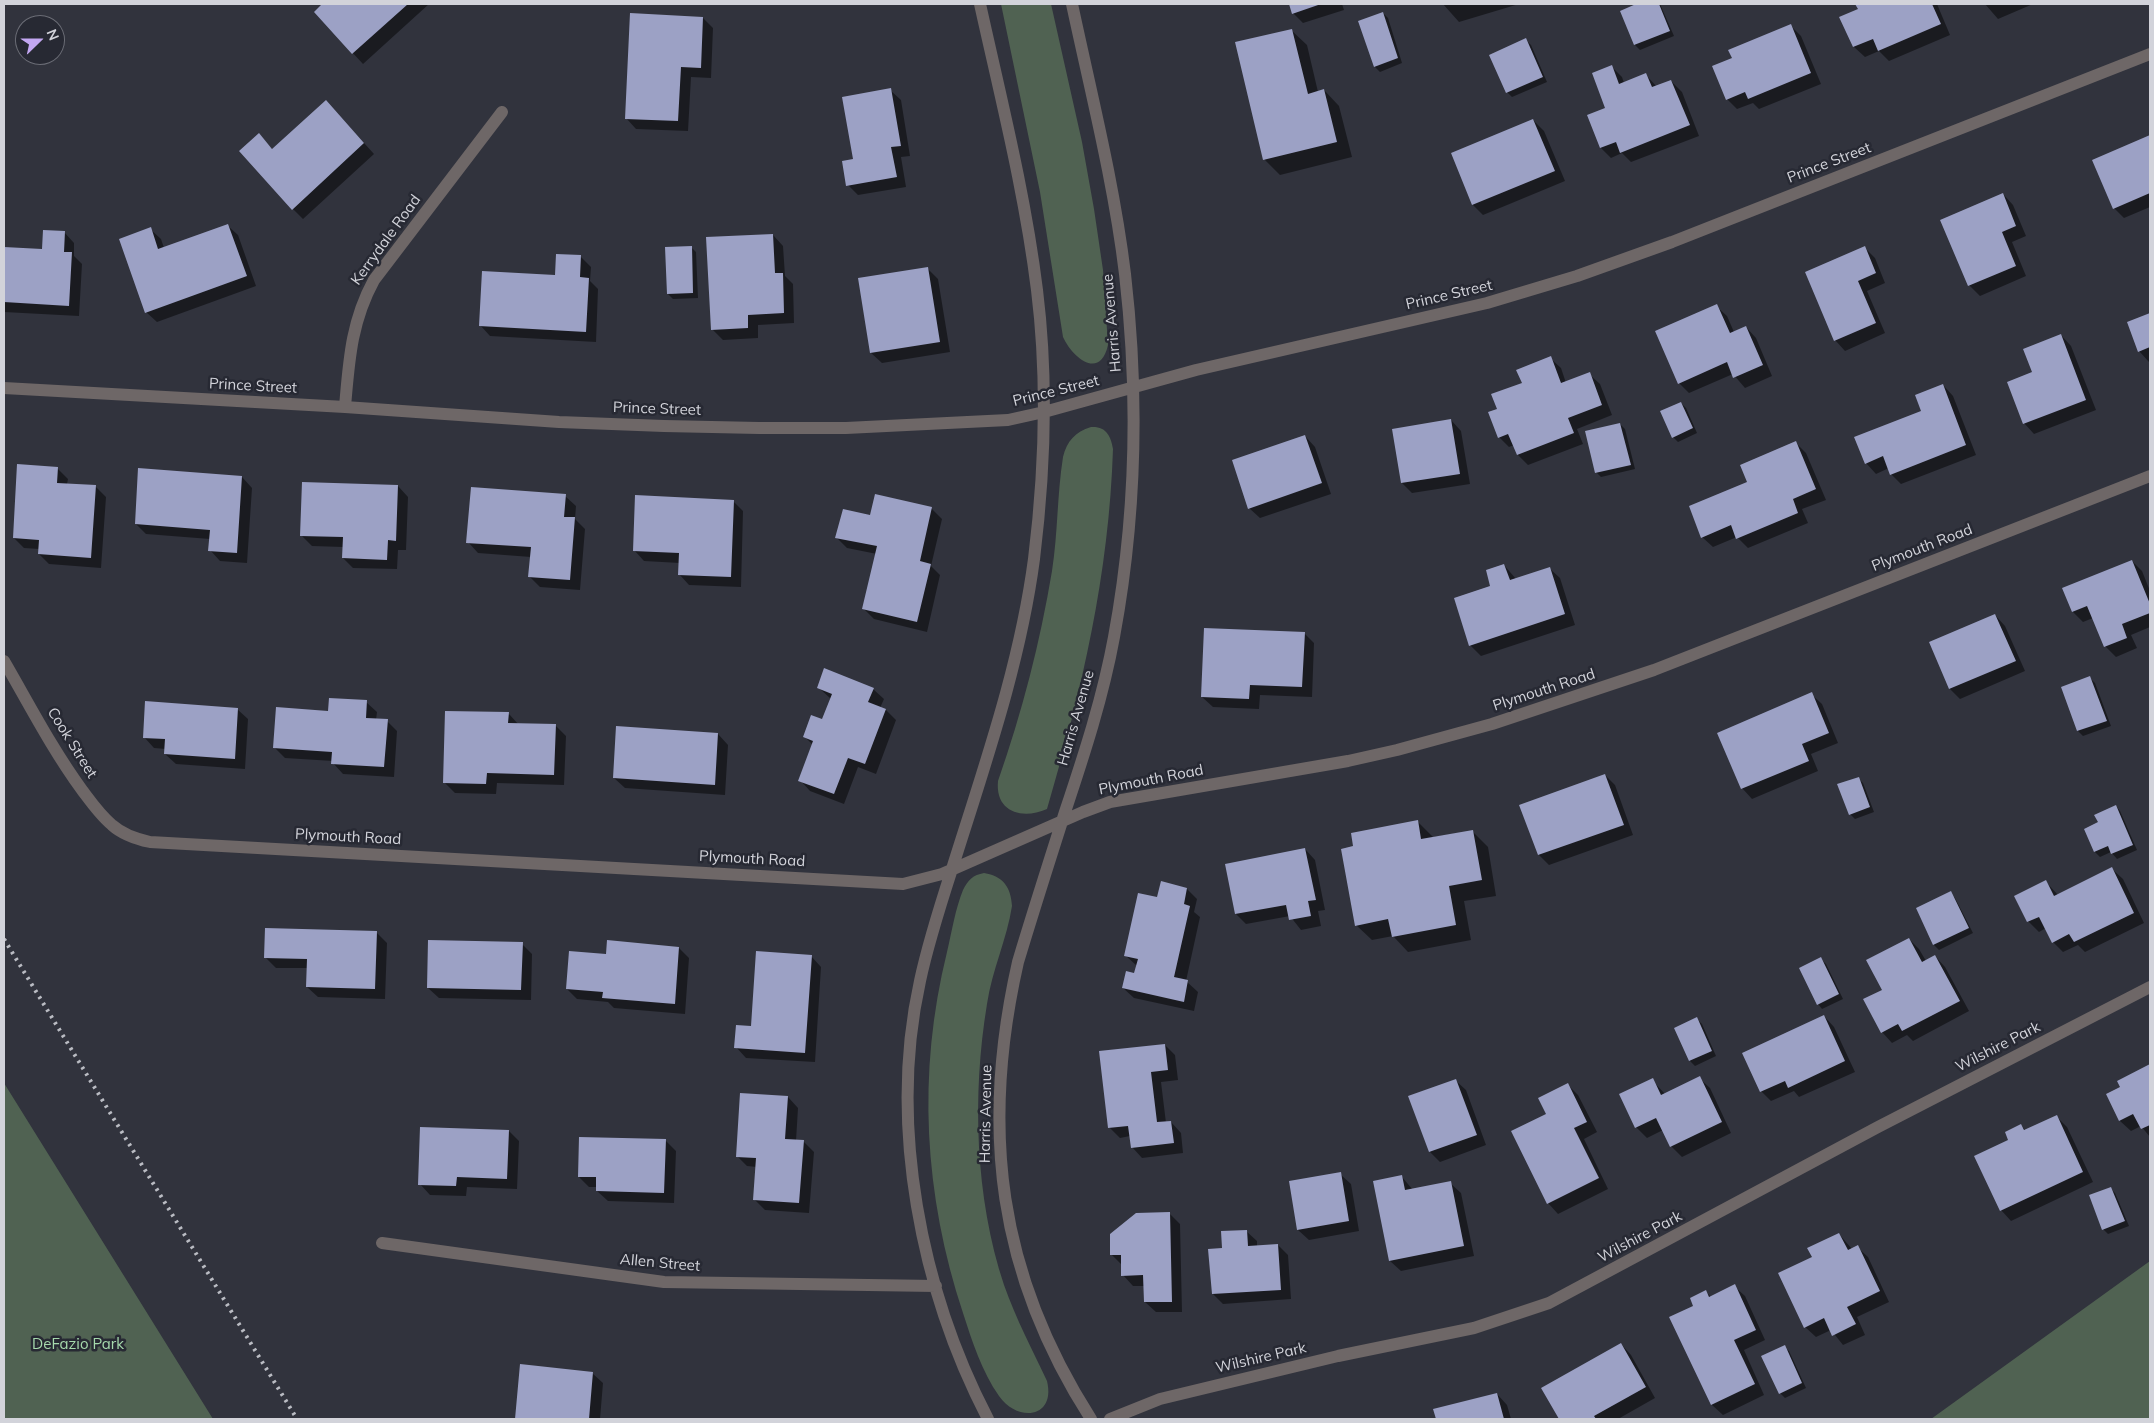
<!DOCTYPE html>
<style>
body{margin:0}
#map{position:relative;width:2154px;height:1423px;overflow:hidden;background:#31333d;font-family:Mulish,sans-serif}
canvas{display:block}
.frame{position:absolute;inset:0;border:5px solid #d2d3da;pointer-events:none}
.north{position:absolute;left:15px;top:15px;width:50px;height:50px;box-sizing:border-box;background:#272933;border:1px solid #6b6d76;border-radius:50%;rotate:68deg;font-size:14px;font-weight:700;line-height:20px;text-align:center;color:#d2d3da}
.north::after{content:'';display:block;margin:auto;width:18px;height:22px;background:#c3a7f2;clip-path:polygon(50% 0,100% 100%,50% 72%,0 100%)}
</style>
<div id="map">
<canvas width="2154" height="1423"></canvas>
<div class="frame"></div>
<div class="north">N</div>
</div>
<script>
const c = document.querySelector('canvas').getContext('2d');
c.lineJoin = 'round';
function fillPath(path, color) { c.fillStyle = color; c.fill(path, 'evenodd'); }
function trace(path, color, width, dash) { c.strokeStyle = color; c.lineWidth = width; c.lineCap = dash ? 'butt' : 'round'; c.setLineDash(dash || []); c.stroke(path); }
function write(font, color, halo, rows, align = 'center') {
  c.font = font + ' Mulish,sans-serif'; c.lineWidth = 5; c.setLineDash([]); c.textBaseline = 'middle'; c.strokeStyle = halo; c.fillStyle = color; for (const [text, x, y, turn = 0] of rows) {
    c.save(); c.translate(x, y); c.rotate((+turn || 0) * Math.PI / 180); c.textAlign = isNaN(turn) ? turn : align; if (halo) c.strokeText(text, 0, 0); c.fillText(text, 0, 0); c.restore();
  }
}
fillPath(new Path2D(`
 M1001,4H1051L1082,142L1094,209L1103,270L1108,345C1100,381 1072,357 1063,337L1040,192Z
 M1091,427C1106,426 1111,436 1113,449C1109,574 1082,690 1047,809C1022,820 995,812 998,781C1022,712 1040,643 1052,571C1058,533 1057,495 1063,457C1067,441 1075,432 1091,427Z
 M984,873C1003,876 1011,887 1012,906C1007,939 992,970 987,1004C972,1095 975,1197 1004,1285C1016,1319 1032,1349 1047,1381C1056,1418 1018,1423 999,1396C982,1372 972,1341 963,1313C924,1195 917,1073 947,952C952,931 955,910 963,890C968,880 973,875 984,873Z
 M4,1083L213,1419H4Z
 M2150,1261V1419H1931Z`), '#506252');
fillPath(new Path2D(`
 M324,4H429L363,64L315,12Z
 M1290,4H1342L1344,10L1303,23L1293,13Z
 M1443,4H1519L1459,22Z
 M1640,4H1660L1674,36L1640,50L1635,45L1622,11Z
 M1857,4H1937L1950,35L1889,61L1879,51L1865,57L1854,47L1841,18L1859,10Z
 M1985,4H2033L1998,19Z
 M1383,13L1388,18L1402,63L1380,72L1375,67L1359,22Z
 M703,18L713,28L711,78L691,77L688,131L636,129L626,118Z
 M1791,26L1801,36L1821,84L1759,109L1753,103L1737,109L1727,99L1734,59Z
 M1291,30L1307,45L1318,92L1324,90L1339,106L1352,157L1280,175L1265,160Z
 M1526,40L1531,45L1547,82L1512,97L1507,92Z
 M1612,67L1622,77L1624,83L1646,75L1657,87L1671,81L1682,92L1699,136L1631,162L1622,153L1611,158L1601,148Z
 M890,90L901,100L910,156L901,157L906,187L858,195L848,185L854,160Z
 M336,112L374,154L303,219L293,209L259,135L273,150Z
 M1533,120L1544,131L1565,181L1483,215L1473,205L1453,154Z
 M2150,136V207L2124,218L2114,208L2094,160Z
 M2003,194L2013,205L2026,236L2012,242L2026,276L1980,296L1969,285Z
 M227,225L238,235L256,286L157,322L146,312L150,229L161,239L164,248Z
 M64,232L74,243V256L82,264L79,316L4,312V248L43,250Z
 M773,235L783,246L785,276L793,284L794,323L758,325V338L723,340L712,329Z
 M691,247L696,252L698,298L673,299L668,294Z
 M1865,248L1875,258L1885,283L1867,291L1885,333L1845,351L1835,340Z
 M580,256L591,267L590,281L598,289L596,342L490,336L480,325L556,277Z
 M927,268L938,279L950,352L882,363L871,353L859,279Z
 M1716,306L1727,316L1734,332L1746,327L1756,338L1772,376L1745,388L1733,374L1689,393L1679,383Z
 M2150,315V361L2149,362L2139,351L2129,323Z
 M2061,335L2071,346L2096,410L2034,434L2024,423L2033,373Z
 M1550,358L1561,368L1566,383L1589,374L1600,384L1612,415L1577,429L1583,444L1528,465L1518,455L1514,445L1509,447L1499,437V410Z
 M1943,385L1953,396L1976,455L1901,484L1891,474L1889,468L1876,474L1866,463L1922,411Z
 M1681,403L1686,408L1697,433L1678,442L1673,437Z
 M1451,420L1461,431L1470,484L1412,493L1402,483Z
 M1620,424L1625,429L1635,469L1601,477L1596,472Z
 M1305,436L1315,447L1331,494L1260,518L1249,508Z
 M1796,443L1806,453L1826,500L1802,509L1808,523L1748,548L1737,537L1713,547L1702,537L1748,483Z
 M57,468L68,479L67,484L95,486L106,497L101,568L49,564L39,554V549L24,548L14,538Z
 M242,477L252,488L247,563L220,561L210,550V539L146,534L136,524Z
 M398,486L408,497L406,550H398L397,569L353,568L343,558V547L312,546L302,536Z
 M565,496L576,506L575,519L585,529L580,590L540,587L529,576L531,557L478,553L468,542Z
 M876,496L932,509L942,519L931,566L940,575L927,632L874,619L864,609L877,554L847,548L836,537L871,517Z
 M733,501L743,511L741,587L689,585L679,574L680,563L644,561L634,550Z
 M2132,561L2142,571L2150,591V627L2131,635L2137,648L2116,657L2106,647L2093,618L2083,622L2073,612L2064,589Z
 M1504,565L1516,579L1549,568L1560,578L1575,625L1481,656L1470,645L1492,586Z
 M1995,615L2005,626L2025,671L1960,699L1950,689L1930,643Z
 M1304,633L1314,643L1312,697L1260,695L1259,709L1213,707L1202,697Z
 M2090,678L2095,683L2111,726L2083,736L2078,731L2063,688Z
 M819,688L873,689L884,699L880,708L886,710L896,720L876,774L858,767L844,804L810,791L800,780L813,745L804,736L823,721L831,699Z
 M1811,694L1822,704L1838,743L1811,754L1818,771L1752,799L1742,788Z
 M366,702L377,712L376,720L387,721L397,731L394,777L343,774L333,763V761L285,758L275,748L329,712Z
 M237,709L248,719L245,769L176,764L165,754L166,749L154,748L144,737Z
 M509,714L519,725H555L566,736L564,785L497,783L496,794L455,793L445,783Z
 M718,734L728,745L725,795L625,788L614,778Z
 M1605,775L1615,785L1633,835L1549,865L1539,855L1521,806Z
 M1858,778L1863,783L1874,812L1855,819L1850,814Z
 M2116,806L2120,811L2137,850L2117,859L2111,852L2100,857L2095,852L2085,829L2100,823Z
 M1418,822L1433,837L1472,831L1488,847L1496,896L1464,901L1471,940L1408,952L1393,936L1372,940L1356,925L1355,848Z
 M1305,849L1315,860L1325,910L1318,911L1321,926L1301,930L1290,916L1246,924L1236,914L1227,865Z
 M2112,869L2123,879L2144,923L2085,952L2078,945L2063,952L2053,942L2046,928L2039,932L2028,921L2046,882L2058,895Z
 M1187,889L1197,899L1194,912L1200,917L1186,981L1198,992L1194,1011L1134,998L1123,988L1135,975L1137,966L1125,955L1158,899Z
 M1950,893L1955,898L1973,933L1939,950L1934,945L1917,909Z
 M376,932L387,943L385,999L318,997L307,987L308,968H276L265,957Z
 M1909,939L1919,949L1926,961L1935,956L1945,967L1969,1011L1913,1041L1907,1035L1892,1043L1882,1032L1883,990Z
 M522,944L532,954L531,1000L439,998L428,988Z
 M679,948L689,958L685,1014L614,1008L608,1002L577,999L567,989L607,955Z
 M811,956L821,967L815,1062L746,1058L736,1047Z
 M1821,959L1826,964L1843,999L1822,1009L1818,1004Z
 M1824,1016L1834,1027L1855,1072L1799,1097L1794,1091L1771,1101L1761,1091Z
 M1697,1019L1702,1024L1716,1056L1695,1066L1690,1061L1675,1028Z
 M1165,1045L1175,1055L1178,1080L1161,1082L1166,1123L1171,1122L1181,1133L1183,1153L1142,1158L1132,1147L1130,1136L1120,1138L1109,1127Z
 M2150,1066V1137L2141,1126L2131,1131L2120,1121L2107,1095L2122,1087L2119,1082Z
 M1699,1078L1710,1088L1731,1133L1682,1157L1671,1146L1663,1130L1647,1138L1636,1127L1652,1080L1665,1094Z
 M1455,1080L1466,1090L1486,1145L1440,1162L1430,1152Z
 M1568,1085L1578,1095L1597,1132L1584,1139L1608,1189L1558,1214L1548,1203L1547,1114Z
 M788,1097L798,1108L796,1141L804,1142L814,1152L809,1213L765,1210L754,1199L757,1167L747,1166L737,1156Z
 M2057,1117L2067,1127L2093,1182L2011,1221L2001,1210L2009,1140L2021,1125L2026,1131Z
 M509,1131L519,1141L517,1189L467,1187L466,1196L430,1195L420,1184Z
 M666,1141L676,1151L674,1203L608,1201L597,1191V1187H589L579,1177Z
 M1340,1174L1351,1184L1359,1231L1309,1240L1298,1230Z
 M1402,1177L1413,1190L1450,1183L1461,1193L1474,1256L1401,1271L1390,1261Z
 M2110,1188L2115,1193L2129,1226L2108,1234L2104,1230L2090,1196Z
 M1169,1213L1180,1224L1182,1312H1156L1145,1302V1286H1133L1123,1275L1122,1265L1111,1254Z
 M1246,1231L1257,1241V1246L1278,1245L1288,1255L1291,1299L1223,1304L1213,1294L1223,1249Z
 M1839,1234L1852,1249L1857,1247L1868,1257L1889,1302L1857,1317L1865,1335L1843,1345L1831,1330L1816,1337L1805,1327L1813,1258Z
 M1734,1286L1745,1296L1765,1340L1744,1350L1764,1395L1723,1415L1712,1405L1671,1318L1695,1306L1706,1292L1711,1297Z
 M1621,1344L1631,1355L1655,1398L1618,1419H1560L1543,1388Z
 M1784,1347L1789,1351L1806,1388L1785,1398L1780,1393Z
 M521,1366L592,1373L603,1383L600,1419H516Z
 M1497,1394L1507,1405L1511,1419H1437L1435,1410Z`), '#0007');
fillPath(new Path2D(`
 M322,4H408L352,54L314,12Z
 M1289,4H1321L1292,14Z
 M1636,4H1659L1670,31L1634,45L1620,11Z
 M1855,4H1932L1941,24L1878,51L1873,39L1853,47L1839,17L1858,9Z
 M1383,12L1398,58L1374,67L1358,21Z
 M630,13L703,17L701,68L681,67L678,121L625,119Z
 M1791,24L1811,73L1748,99L1745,92L1726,100L1712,66L1732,58L1728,50Z
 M1292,29L1308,94L1324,89L1337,142L1263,160L1235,42Z
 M1526,38L1543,77L1506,93L1489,55Z
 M1612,65L1619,84L1646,73L1652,87L1671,80L1690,125L1620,153L1616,142L1600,148L1587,115L1605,108L1592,73Z
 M891,88L901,146L891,147L897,177L846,186L842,161L853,159L842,97Z
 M326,100L364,143L292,210L239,151L259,133L272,149Z
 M1533,119L1555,171L1472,205L1451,153Z
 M2150,135V193L2113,209L2092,160Z
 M2003,193L2016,226L2002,232L2016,266L1968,286L1940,220Z
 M228,224L247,276L145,313L119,239L151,227L158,249Z
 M43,230L65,231L64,252H72L69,306L4,302V247L42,249Z
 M773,234L775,273H783L784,313L748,315V328L711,330L706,237Z
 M692,246L693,293L667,294L665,247Z
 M1865,246L1876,273L1858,281L1876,323L1834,341L1805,272Z
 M556,254L581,255L580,277L589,278L586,332L479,326L482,271L555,275Z
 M928,267L940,342L870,353L858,278Z
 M1717,304L1730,333L1746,326L1763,365L1733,378L1727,362L1678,384L1655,331Z
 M2150,313V347L2138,352L2127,322Z
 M2061,334L2086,400L2023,424L2007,382L2032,372L2023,349Z
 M1551,356L1561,383L1590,372L1602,405L1568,418L1574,433L1517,455L1508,434L1498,438L1488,412L1497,409L1491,394L1522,383L1516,370Z
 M1943,384L1966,445L1890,475L1883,456L1865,464L1854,437L1921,411L1915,395Z
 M1681,402L1693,428L1672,438L1660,411Z
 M1451,419L1460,474L1401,483L1392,429Z
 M1620,423L1631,465L1595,473L1585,431Z
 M1305,435L1322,483L1248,509L1232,460Z
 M1796,441L1816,489L1793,499L1798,513L1736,539L1731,525L1701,538L1689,506L1747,482L1740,465Z
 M17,464L58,467L57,483L96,485L91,558L38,554L39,540L13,538Z
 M138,468L242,476L237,553L208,551L210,530L135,524Z
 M302,482L398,485L396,541L388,540L387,560L342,558L343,537L300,536Z
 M471,487L566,494L564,517H575L570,580L528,577L531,547L466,543Z
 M875,494L932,507L920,561L931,564L917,622L862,609L877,546L835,538L843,509L870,515Z
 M635,495L734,500L731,577L678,575L679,553L633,551Z
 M2132,560L2150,604V613L2122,624L2127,638L2104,647L2087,606L2072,612L2062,588Z
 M1504,564L1510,580L1550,567L1565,614L1469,646L1454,598L1490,586L1486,570Z
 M1995,614L2016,661L1949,689L1929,642Z
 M1204,628L1305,632L1302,687L1250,685L1249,699L1201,697Z
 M824,668L874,688L868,702L886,709L865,764L848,758L834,794L798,781L813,741L803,737L811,715L822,719L832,694L817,688Z
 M2090,676L2107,721L2077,731L2061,687Z
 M1812,692L1829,733L1802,744L1809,761L1741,789L1717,733Z
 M329,698L367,700L366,718L388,719L384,767L331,764L332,752L273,748L276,707L328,711Z
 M145,701L238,708L235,759L164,754L165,739L143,738Z
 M445,711L509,712L508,723L556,724L554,775L487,773L486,784L443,783Z
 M616,726L718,733L715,785L613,778Z
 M1605,774L1624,825L1538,855L1519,805Z
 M1859,777L1870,807L1849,815L1837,784Z
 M2116,805L2133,845L2111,854L2108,846L2094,852L2084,829L2098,822L2094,815Z
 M1418,820L1421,839L1473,830L1482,880L1449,886L1456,925L1392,937L1388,919L1355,926L1341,849L1353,846L1351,833Z
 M1305,848L1316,900L1308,901L1311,916L1289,920L1286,905L1235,914L1225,864Z
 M2112,867L2134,913L2074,942L2069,934L2052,943L2039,917L2027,922L2014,896L2046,880L2054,896Z
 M1161,881L1187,888L1184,904L1190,906L1174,977L1188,980L1184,1002L1122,988L1126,971L1134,973L1138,959L1124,956L1138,893L1157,897Z
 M1951,891L1969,928L1933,945L1916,908Z
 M265,928L377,931L375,989L306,987L307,959L264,958Z
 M1909,938L1922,962L1935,955L1960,1001L1902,1031L1898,1024L1881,1033L1863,999L1882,990L1866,960Z
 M428,940L523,942L521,990L427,988Z
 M607,940L679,947L675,1004L602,998L603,992L566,989L569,951L606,954Z
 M756,951L812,955L805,1053L734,1048L736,1025L751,1026Z
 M1821,957L1839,994L1817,1005L1799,968Z
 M1824,1015L1845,1061L1788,1088L1785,1081L1760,1092L1742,1053Z
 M1697,1017L1712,1051L1689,1061L1674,1028Z
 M1165,1044L1168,1070L1151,1072L1157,1122L1171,1121L1174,1143L1131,1148L1128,1126L1108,1128L1099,1051Z
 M2150,1064V1125L2141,1129L2133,1114L2119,1121L2106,1094L2120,1087L2117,1081Z
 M1700,1076L1722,1122L1670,1147L1656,1118L1635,1128L1619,1094L1653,1078L1661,1095Z
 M1456,1079L1477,1135L1429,1152L1408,1096Z
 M1568,1083L1587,1122L1574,1128L1599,1178L1547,1204L1511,1131L1546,1114L1538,1098Z
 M740,1093L788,1096L785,1139L804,1140L799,1203L753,1200L756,1158L736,1157Z
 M2057,1115L2083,1172L2000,1211L1974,1156L2008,1140L2005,1132L2021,1124L2024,1130Z
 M420,1127L509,1130L507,1179L457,1177L456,1186L418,1185Z
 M579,1137L666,1139L664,1193L596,1191V1177H578Z
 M1341,1172L1349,1221L1297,1230L1289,1181Z
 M1402,1175L1405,1190L1451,1181L1464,1246L1389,1261L1373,1181Z
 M2111,1187L2125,1221L2102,1230L2089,1195Z
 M1170,1212L1172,1302H1144L1143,1275L1121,1276V1255H1110V1234L1136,1213Z
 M1247,1230L1248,1246L1278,1244L1281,1290L1212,1294L1208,1249L1222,1248L1221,1231Z
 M1839,1233L1848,1250L1858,1245L1880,1291L1847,1307L1856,1324L1832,1336L1824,1318L1804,1328L1778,1273L1812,1257L1807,1248Z
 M1735,1284L1756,1330L1734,1340L1755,1384L1711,1405L1669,1317L1693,1306L1690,1298L1706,1290L1709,1297Z
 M1621,1343L1646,1387L1594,1416L1596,1419H1559L1541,1388Z
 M1785,1345L1802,1383L1779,1394L1761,1356Z
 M520,1364L593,1372L589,1419H515Z
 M1497,1393L1504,1419H1436L1433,1409Z`), '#9ca1c5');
trace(new Path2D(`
 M980,4C1001,99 1025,193 1037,290C1048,379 1045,470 1034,559C1020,665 984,767 952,869C940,906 928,943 920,981C888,1125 921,1290 988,1419
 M1072,4C1091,93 1114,183 1125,274C1139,395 1136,518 1114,637C1103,697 1084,755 1065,812C1049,862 1033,912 1018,962C980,1129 998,1274 1091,1419
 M4,388L345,407L559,422L664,426L759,428H846L1008,420L1044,412L1196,370L1487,303L1577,276L1672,242L2150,54
 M345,407C349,361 351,322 374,280L502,112
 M4,661C29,704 52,749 82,790C91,802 100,815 112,825C123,835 136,839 150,842L903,884L942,874L1083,812L1110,802L1348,761L1397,750L1492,724L1654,670L2150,476
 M382,1243L664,1282L936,1286
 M1110,1419L1160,1399L1338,1356L1474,1328L1549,1303L1878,1127L2150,987`), '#6e6767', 12);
trace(new Path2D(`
 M4,939L297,1419`), '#babcc3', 4, [2.5, 5]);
write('15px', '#d2d3da', '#272933', [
 ["Prince Street",1829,163,-21],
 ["Kerrydale Road",386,240,-54],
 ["Prince Street",1449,295,-13],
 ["Harris Avenue",1112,323,-95],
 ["Prince Street",253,386,3],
 ["Prince Street",1056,391,-14],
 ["Prince Street",657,409,2],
 ["Plymouth Road",1922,548,-21],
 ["Plymouth Road",1544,690,-18],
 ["Harris Avenue",1076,718,-74],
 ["Cook Street",72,743,58],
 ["Plymouth Road",1151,780,-11],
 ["Plymouth Road",348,837,3],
 ["Plymouth Road",752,859,3],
 ["Wilshire Park",1998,1047,-27],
 ["Harris Avenue",986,1114,-89],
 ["Wilshire Park",1640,1237,-28],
 ["Allen Street",660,1263,5],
 ["Wilshire Park",1261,1358,-13]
]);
write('15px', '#a6d9ac', '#272933', [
 ["DeFazio Park",78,1344]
]);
</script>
